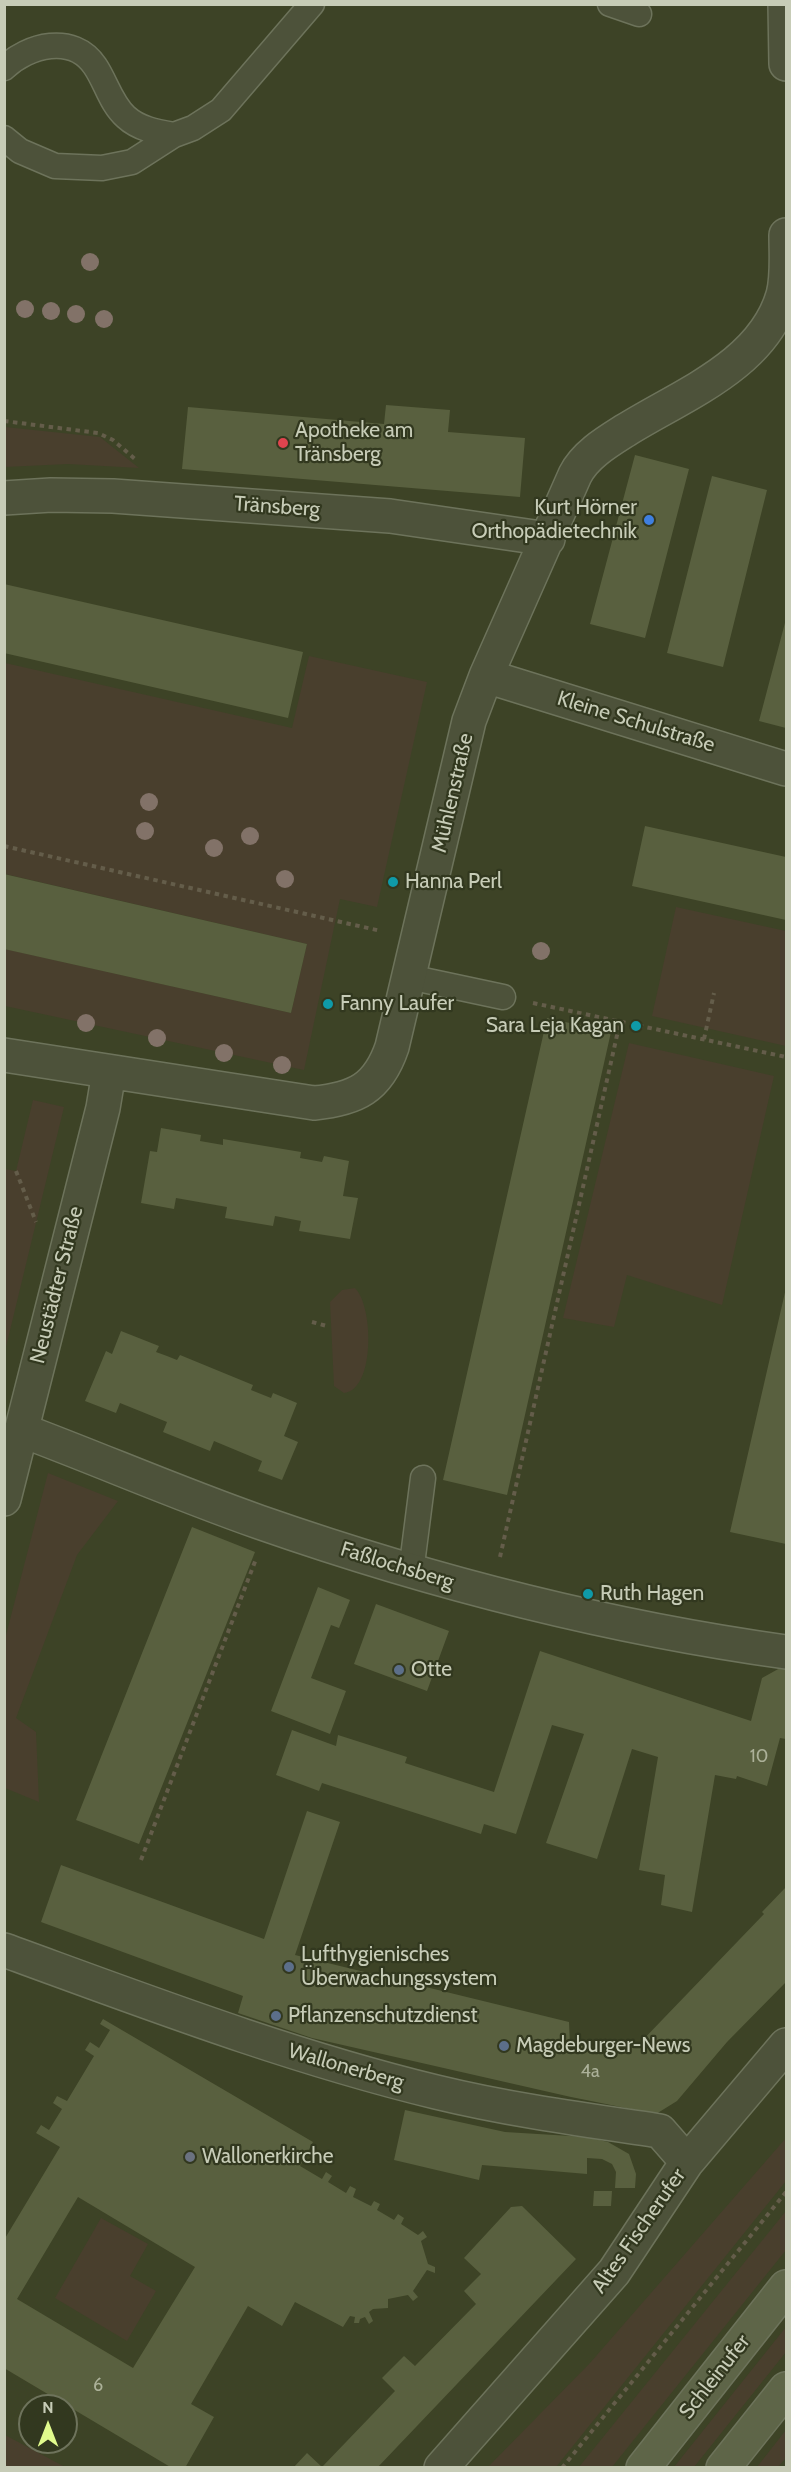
<!DOCTYPE html>
<meta charset="utf-8">
<style>
body{margin:0}
#map{position:relative;width:791px;height:2472px;overflow:hidden;background:#3d4326;font-family:Cabin,sans-serif}
canvas{display:block}
.frame{position:absolute;inset:0;border:6px solid #c7ccb7;pointer-events:none}
.north{position:absolute;left:18px;top:2394px;width:60px;height:60px;box-sizing:border-box;background:#32381f;border:2px solid #6e735c;border-radius:50%;rotate:0deg;font-size:16px;font-weight:700;line-height:24px;text-align:center;color:#c7ccb7}
.north::after{content:'';display:block;margin:auto;width:21px;height:27px;background:#e1fb8d;clip-path:polygon(50% 0,100% 100%,50% 72%,0 100%)}
</style>
<div id="map">
<canvas width="791" height="2472"></canvas>
<div class="frame"></div>
<div class="north">N</div>
</div>
<script>
const c = document.querySelector('canvas').getContext('2d');
c.lineJoin = 'round';
function fillPath(path, color) { c.fillStyle = color; c.fill(path, 'evenodd'); }
function trace(path, color, width, dash) { c.strokeStyle = color; c.lineWidth = width; c.lineCap = dash ? 'butt' : 'round'; c.setLineDash(dash || []); c.stroke(path); }
function write(font, color, halo, rows, align = 'center') {
  c.font = font + ' Cabin,sans-serif'; c.lineWidth = 4.5; c.setLineDash([]); c.textBaseline = 'middle'; c.strokeStyle = halo; c.fillStyle = color; for (const [text, x, y, turn = 0] of rows) {
    c.save(); c.translate(x, y); c.rotate((+turn || 0) * Math.PI / 180); c.textAlign = isNaN(turn) ? turn : align; if (halo) c.strokeText(text, 0, 0); c.fillText(text, 0, 0); c.restore();
  }
}
fillPath(new Path2D(`
 M5,427L100,437L139,468L68,464L5,467Z
 M309,656L427,682L377,907L340,899L304,1070L5,1006V949L291,1013L307,944L5,874V663L292,728Z
 M676,907L786,931V1046L652,1016Z
 M629,1043L774,1076L722,1305L627,1275L614,1327L563,1318Z
 M33,1100L64,1107L5,1351V1169L16,1171Z
 M355,1288C374,1307 375,1390 344,1393L334,1386L330,1302L342,1290Z
 M48,1473L118,1501L77,1555L16,1718L36,1732L39,1802L5,1788V1639Z
 M786,2138V2181L556,2467H488L590,2363Z
 M786,2211V2250L612,2467H579Z
 M101,2218L148,2244L130,2276L156,2291L127,2341L55,2298Z
 M786,2327V2352L694,2467H674Z
 M786,2430V2458L778,2467H757Z
 M4,2435H5L65,2467H5Z`), '#493f2d');
fillPath(new Path2D(`
 M386,405L450,410L448,432L525,438L520,497L182,469L188,407L384,424Z
 M635,455L689,469L645,638L590,624Z
 M712,476L767,490L723,667L667,653Z
 M4,584L303,652L288,718L4,653Z
 M786,619V728L759,721Z
 M645,826L786,857V920L632,886Z
 M4,874L307,944L291,1013L4,949Z
 M547,1018L611,1032L507,1495L443,1480Z
 M161,1128L201,1135L200,1141L223,1145V1139L301,1152L300,1158L322,1162L324,1156L349,1161L343,1196L358,1198L350,1239L299,1231L301,1221L275,1216L273,1226L225,1218L227,1207L176,1198L174,1209L141,1203L150,1151L157,1152Z
 M786,1288V1544L730,1532Z
 M121,1331L159,1346L156,1352L167,1356L177,1360L180,1355L253,1385L251,1390L271,1398L273,1393L297,1403L284,1436L298,1442L282,1480L258,1471L262,1461L214,1441L210,1451L163,1432L167,1422L120,1403L116,1413L85,1401L106,1351L112,1354Z
 M192,1527L255,1552L139,1844L76,1820Z
 M318,1587L350,1600L339,1628L331,1625L311,1678L346,1691L330,1734L271,1711Z
 M376,1604L449,1631L427,1691L354,1664Z
 M540,1651L751,1721L762,1678L780,1668L786,1669V1739L780,1738L767,1786L737,1776L736,1779L715,1775L692,1912L661,1905L665,1875L639,1870L658,1757L632,1749L597,1859L546,1843L584,1734L552,1725L516,1834L484,1824L481,1834L322,1783L319,1791L276,1775L292,1730L336,1746L338,1735L407,1757L405,1763L494,1792Z
 M307,1811L340,1822L295,1955L569,2022L570,2046L638,2045L764,1914L762,1912L786,1887V1982L727,2042L677,2101L656,2114L571,2097L312,2038L238,2013L243,1996L41,1922L61,1865L264,1939Z
 M103,2019L313,2142L300,2166L322,2179L326,2172L332,2176L328,2182L346,2193L350,2186L356,2189L353,2197L371,2206L374,2201L380,2204L377,2210L394,2220L398,2214L404,2218L401,2224L418,2235L423,2231L427,2237L421,2241L428,2264L435,2267V2273L427,2270L413,2291L418,2297L413,2301L408,2295L388,2299V2308L373,2309L369,2312L373,2321L369,2324L365,2317L360,2319L359,2323H354L355,2317L350,2316L343,2327L295,2302L282,2326L248,2306L191,2404L214,2417L185,2468H172L4,2368V2240L60,2147L36,2133L41,2125L49,2130L62,2109L53,2103L57,2096L67,2101L94,2056L85,2050L90,2042L99,2048L110,2030L100,2024ZM78,2197L195,2267L133,2368L17,2299Z
 M405,2110L505,2132L587,2137L608,2142L629,2154L636,2174L635,2188H615L616,2172L612,2164L602,2159L587,2158V2174L482,2165L479,2180L394,2160Z
 M594,2191H612L611,2206H593Z
 M522,2206L576,2259L377,2468H293L307,2453L322,2467L395,2391L382,2378L404,2356L415,2366L476,2304L464,2291L481,2274L464,2258L511,2207Z`), '#59603f');
const lane = new Path2D(`
 M610,4L639,14
 M4,68C28,45 73,33 95,66C106,82 111,104 126,117C139,129 157,132 174,135
 M4,138L20,151L55,166L102,168L132,162L174,135L193,128L221,110L312,4
 M409,977L503,997
 M411,1572L423,1478`);
const street = new Path2D(`
 M785,4L786,64
 M4,498L51,495L113,496L390,516L548,539
 M486,676L786,769
 M4,1055L314,1103C356,1099 378,1088 392,1047L469,721L486,676L575,475C585,455 607,442 626,430C682,395 763,365 783,295C788,276 786,254 786,235
 M21,1430C101,1460 179,1494 259,1522C431,1582 606,1627 786,1652
 M4,1499L103,1108L109,1072
 M4,1950C147,2002 288,2056 436,2092C510,2110 585,2120 660,2131L687,2162
 M441,2468L614,2272L687,2162L786,2045`);
const secondary = new Path2D(`
 M643,2468L786,2287
 M723,2468L786,2389`);
trace(lane, '#6d735b', 27);
trace(street, '#6d735b', 36);
trace(secondary, '#6d735b', 36);
trace(new Path2D(`
 M4,421L98,433L113,440L135,459
 M4,846L381,931
 M533,1003L786,1057
 M704,1039L714,993
 M16,1171L36,1222
 M312,1322L327,1326
 M500,1557L620,1022
 M141,1860L256,1559
 M562,2468L786,2192`), '#645d4a', 4, [4.5, 4.5]);
trace(lane, '#4d523a', 24);
trace(street, '#4d523a', 33);
trace(secondary, '#5e6548', 33);
c.fillStyle = '#827268';
for (const [x, y] of [
 [90,262],
 [25,309],
 [51,311],
 [76,314],
 [104,319],
 [149,802],
 [145,831],
 [250,836],
 [214,848],
 [285,879],
 [541,951],
 [86,1023],
 [157,1038],
 [224,1053],
 [282,1065]
]) { c.beginPath(); c.arc(x, y, 9, 0, 2 * Math.PI); c.fill(); }
for (const [x, y, r, color] of [
 [283,443,6,"#e0444e"],
 [649,520,6,"#3f7fe0"],
 [393,882,6,"#0f9aa8"],
 [328,1004,6,"#0f9aa8"],
 [636,1026,6,"#0f9aa8"],
 [588,1594,6,"#0f9aa8"],
 [399,1670,6,"#5c6f8a"],
 [289,1967,6,"#5c6f8a"],
 [276,2016,6,"#5c6f8a"],
 [504,2046,6,"#5c6f8a"],
 [190,2157,6,"#6b7280"]
]) { const dot = new Path2D(); dot.arc(x, y, r, 0, 2 * Math.PI); c.fillStyle = color; c.fill(dot); trace(dot, '#32381f', 2); }
write('18px', '#acb199', null, [
 ["10",759,1757],
 ["4a",590,2072],
 ["6",98,2386]
]);
write('21px', '#c7ccb7', '#32381f', [
 ["Apotheke am",295,431],
 ["Tränsberg",295,455],
 ["Kurt Hörner",637,508,"right"],
 ["Orthopädietechnik",637,532,"right"],
 ["Hanna Perl",405,882],
 ["Fanny Laufer",340,1004],
 ["Sara Leja Kagan",624,1026,"right"],
 ["Ruth Hagen",600,1594],
 ["Otte",411,1670],
 ["Lufthygienisches",301,1955],
 ["Überwachungssystem",301,1979],
 ["Pflanzenschutzdienst",288,2016],
 ["Magdeburger-News",516,2046],
 ["Wallonerkirche",202,2157]
], 'left');
write('21px', '#c7ccb7', '#32381f', [
 ["Tränsberg",277,507,4],
 ["Kleine Schulstraße",636,722,17],
 ["Mühlenstraße",453,793,-77],
 ["Neustädter Straße",57,1285,-76],
 ["Faßlochsberg",397,1566,17],
 ["Wallonerberg",346,2067,16],
 ["Altes Fischerufer",639,2231,-55],
 ["Schleinufer",715,2377,-52]
]);
</script>
